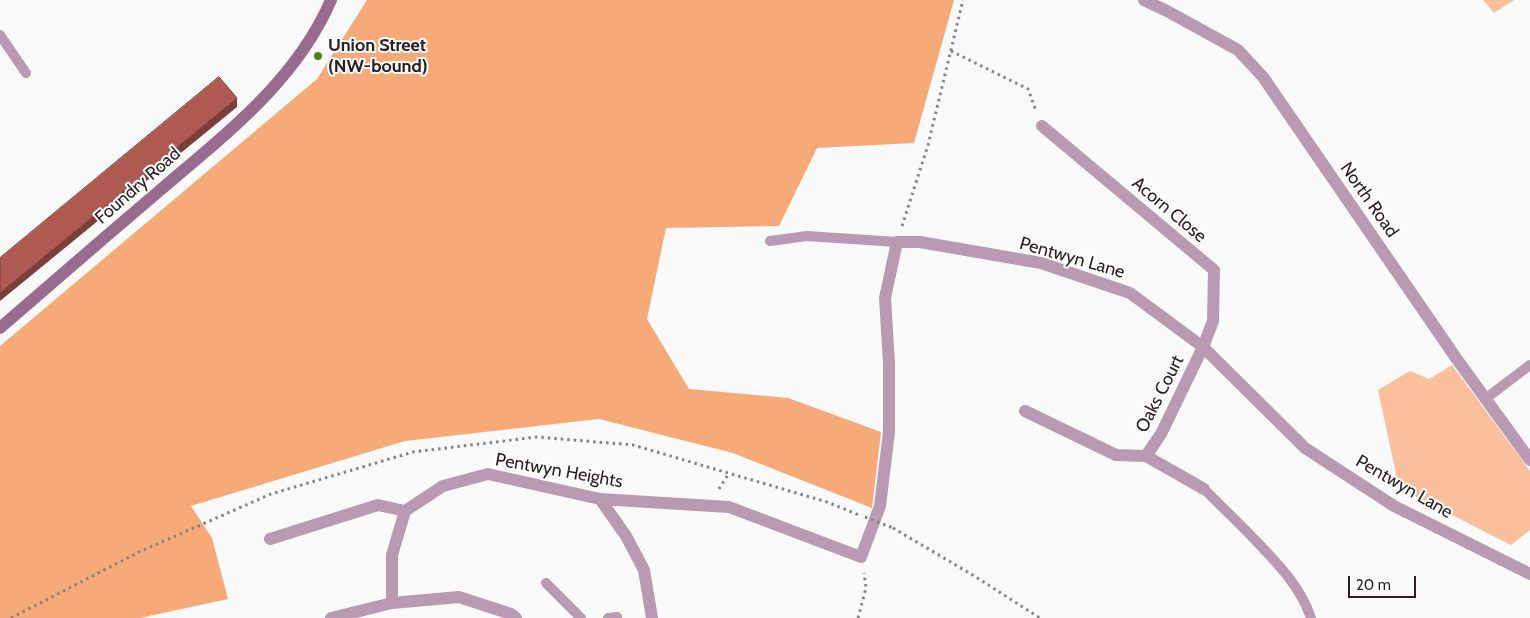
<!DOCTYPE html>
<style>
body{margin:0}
#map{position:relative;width:1530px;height:618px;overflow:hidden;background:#fafafa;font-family:Cabin,sans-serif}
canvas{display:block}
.scale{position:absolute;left:1348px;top:576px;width:68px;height:22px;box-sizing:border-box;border:2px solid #2a1e21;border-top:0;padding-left:6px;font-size:15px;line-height:18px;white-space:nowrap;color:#2a1e21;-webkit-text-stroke:4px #fff;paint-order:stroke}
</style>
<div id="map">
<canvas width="1530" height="618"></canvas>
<div class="scale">20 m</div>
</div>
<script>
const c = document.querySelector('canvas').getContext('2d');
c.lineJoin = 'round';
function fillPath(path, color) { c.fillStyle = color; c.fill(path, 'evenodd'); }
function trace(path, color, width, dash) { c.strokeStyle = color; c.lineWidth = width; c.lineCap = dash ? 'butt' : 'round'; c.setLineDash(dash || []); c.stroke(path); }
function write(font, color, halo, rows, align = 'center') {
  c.font = font + ' Cabin,sans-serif'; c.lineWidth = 4; c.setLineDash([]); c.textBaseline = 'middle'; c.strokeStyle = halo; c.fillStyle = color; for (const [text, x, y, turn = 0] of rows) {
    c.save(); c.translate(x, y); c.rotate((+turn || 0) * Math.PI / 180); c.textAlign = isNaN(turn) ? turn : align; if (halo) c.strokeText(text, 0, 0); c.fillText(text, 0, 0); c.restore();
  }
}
fillPath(new Path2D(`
 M1483,0H1514L1494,13Z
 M1452,365L1530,471V530L1511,545L1399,488L1378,390L1410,371L1429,379Z`), '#fac09b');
fillPath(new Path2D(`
 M367,0H954L914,143L817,148L779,226L666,228L647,319L689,389L788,398L881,432L872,508L733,453L599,419L405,441L191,506L212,538L228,599L140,618H0V346L317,79Z`), '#f6aa77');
trace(new Path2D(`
 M951,51L1028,89L1036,111
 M902,226L928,145L963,0
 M719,489L729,473
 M893,528L971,574L1040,618
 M11,618L139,552L271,494L413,452L537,437L633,445L827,502L859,515
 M858,618L866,588L864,573`), '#888283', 3, [2.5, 4]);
trace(new Path2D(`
 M0,35L26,73
 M770,241L807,236L897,242
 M1485,399L1530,365
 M1204,489C1222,507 1241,525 1258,543C1280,566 1301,588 1311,618
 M546,583L581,618
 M608,618L617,617`), '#ba9ab2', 10);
trace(new Path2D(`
 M1144,0L1167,11L1238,50L1263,77L1456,358L1530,460
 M1042,126L1214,270L1213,321L1203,347L1161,434L1146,456L1204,489
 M1025,411L1116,455L1146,456
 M600,499L626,536L644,570L652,618
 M270,539L378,505L405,511
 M392,603V555L405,511L443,486L488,474L600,499L729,507L861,557L880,506L889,432V363L885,298L897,242H920L1041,263L1130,293L1203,347L1305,448L1394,506L1530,574
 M331,618L392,603L459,597L511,614L516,618`), '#ba9ab2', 12);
trace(new Path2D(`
 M0,328C53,282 105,237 158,192C223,136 296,82 331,0`), '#996c8f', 12);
trace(new Path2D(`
 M865,517L893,528`), '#888283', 3, [2.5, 4]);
fillPath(new Path2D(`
 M237,98V107L0,301V293Z`), '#7a3f39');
const building = new Path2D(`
 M219,77L237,98L0,293V258Z`);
fillPath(building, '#af5a51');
trace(building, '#7a3f39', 1);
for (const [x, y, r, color] of [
 [318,56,5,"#508317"]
]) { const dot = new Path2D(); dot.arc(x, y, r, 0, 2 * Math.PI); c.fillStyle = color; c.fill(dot); trace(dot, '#fff', 2); }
write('bold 18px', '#2a1e21', '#fff', [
 ["Union Street",328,46],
 ["(NW-bound)",328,67]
], 'left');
write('18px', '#2a1e21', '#fff', [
 ["Foundry Road",138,186,-41],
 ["North Road",1369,200,55],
 ["Acorn Close",1169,210,40],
 ["Pentwyn Lane",1072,258,16],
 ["Oaks Court",1160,394,-63],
 ["Pentwyn Heights",559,471,10],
 ["Pentwyn Lane",1404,487,30]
]);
</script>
